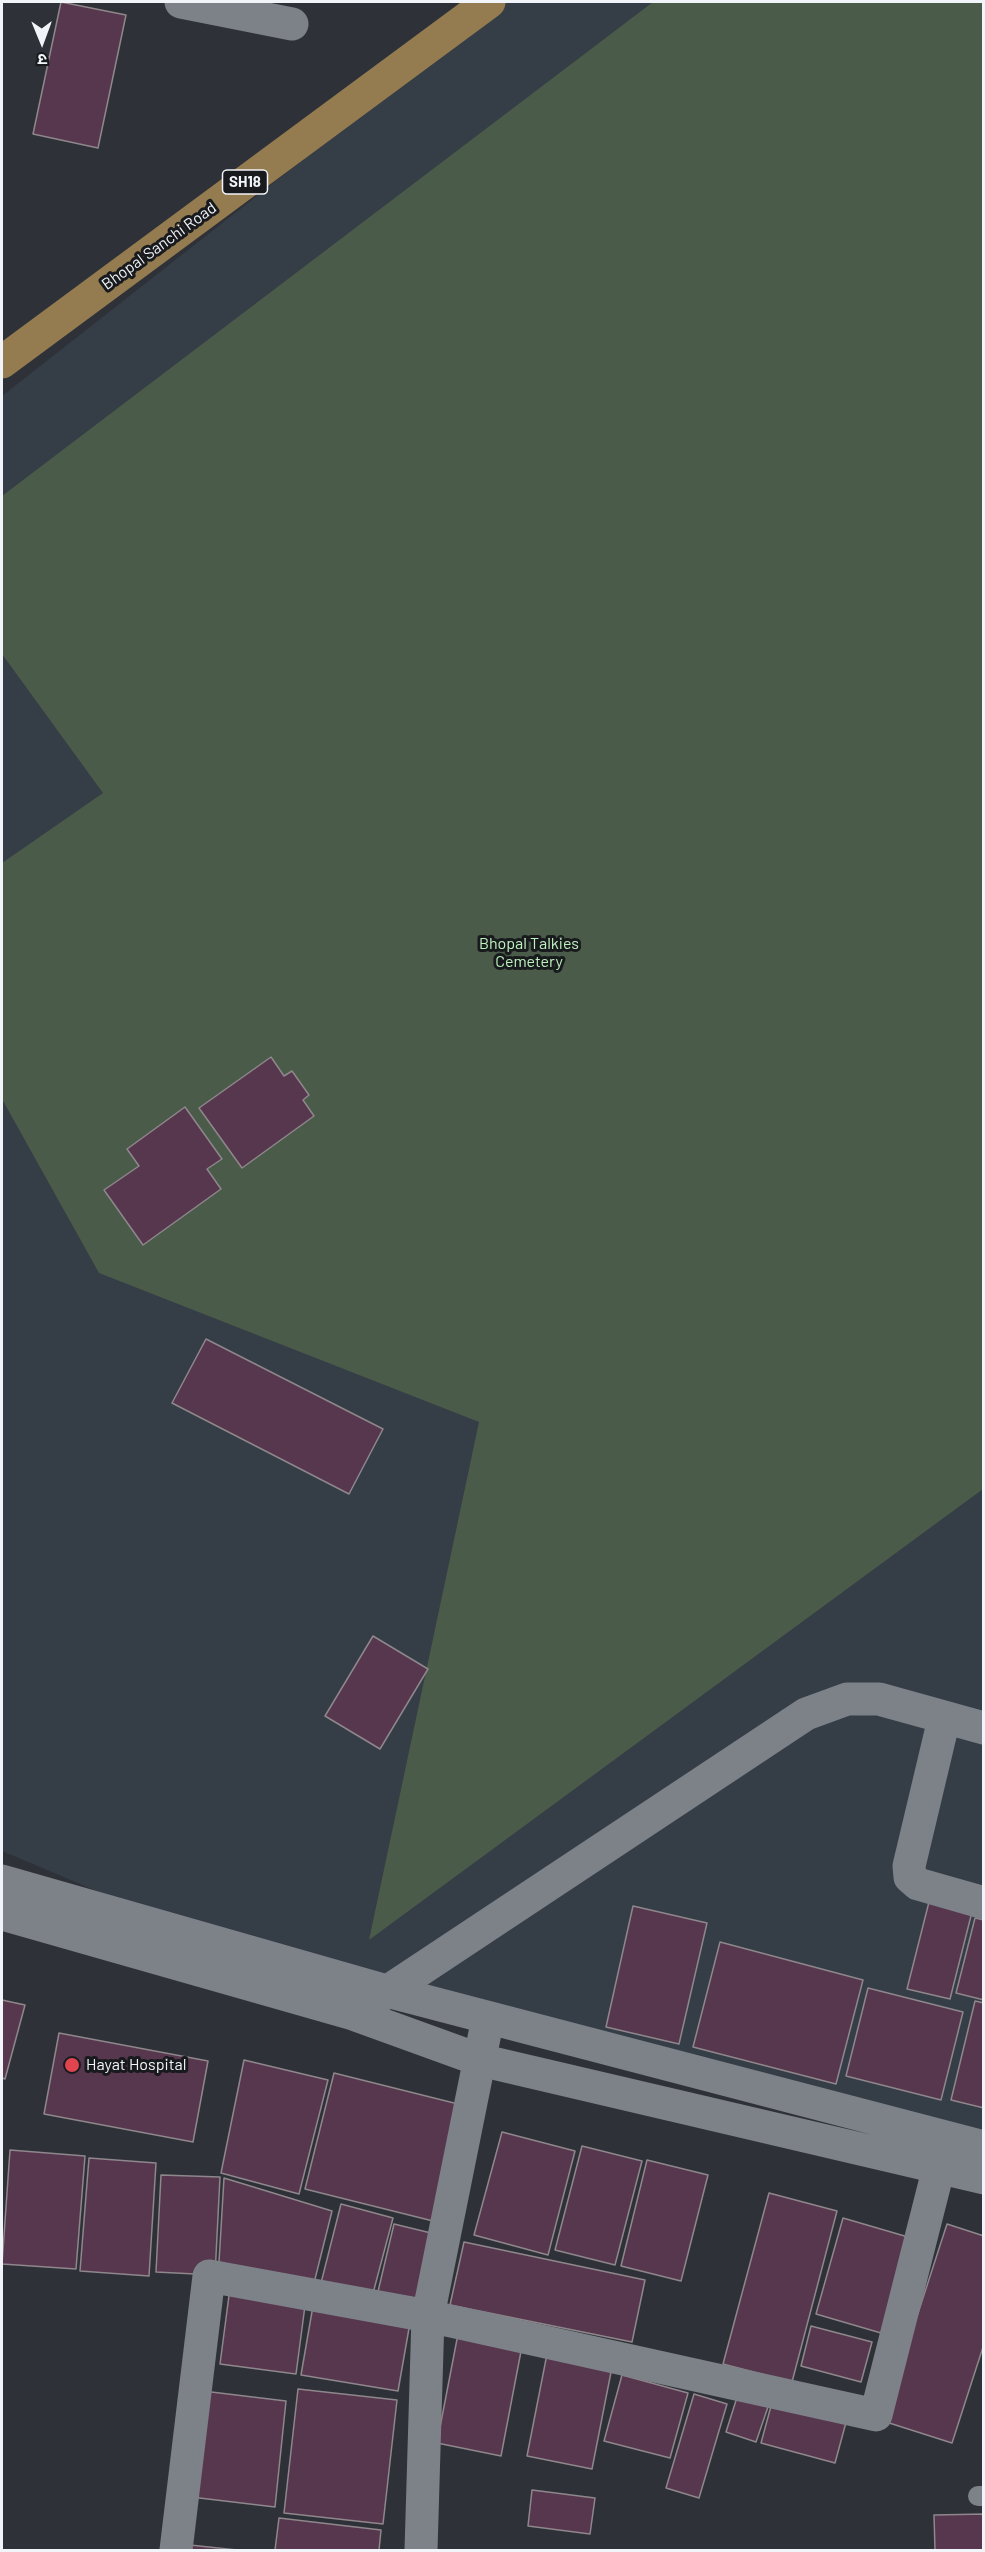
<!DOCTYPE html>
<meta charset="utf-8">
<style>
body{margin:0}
#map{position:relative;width:985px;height:2552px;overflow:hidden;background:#2e3238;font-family:Barlow,"Noto Sans Devanagari",sans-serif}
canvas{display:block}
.frame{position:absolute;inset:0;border:3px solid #f1f4f8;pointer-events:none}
.north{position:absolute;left:12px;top:12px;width:60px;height:60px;-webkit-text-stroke:4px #181a1d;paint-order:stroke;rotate:179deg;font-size:16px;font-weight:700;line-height:24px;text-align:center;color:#f1f4f8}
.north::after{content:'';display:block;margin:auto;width:21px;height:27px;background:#f1f4f8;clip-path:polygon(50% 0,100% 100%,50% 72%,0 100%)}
</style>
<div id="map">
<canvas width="985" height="2552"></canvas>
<div class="frame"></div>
<div class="north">उ</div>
</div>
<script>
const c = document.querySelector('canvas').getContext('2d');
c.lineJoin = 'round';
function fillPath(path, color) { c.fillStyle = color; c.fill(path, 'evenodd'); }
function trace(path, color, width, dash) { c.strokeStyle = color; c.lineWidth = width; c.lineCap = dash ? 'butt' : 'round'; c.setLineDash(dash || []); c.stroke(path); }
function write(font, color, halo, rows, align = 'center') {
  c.font = font + ' Barlow,sans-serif'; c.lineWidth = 6; c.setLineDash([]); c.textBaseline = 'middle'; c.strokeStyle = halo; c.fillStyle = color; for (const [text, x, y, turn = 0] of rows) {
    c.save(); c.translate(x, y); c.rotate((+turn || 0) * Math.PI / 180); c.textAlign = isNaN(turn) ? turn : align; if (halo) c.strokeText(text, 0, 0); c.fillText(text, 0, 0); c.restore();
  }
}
fillPath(new Path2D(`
 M504,2H983V2141L362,2003L2,1851V396Z`), '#353d47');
fillPath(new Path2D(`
 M653,2H983V1489L369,1940L479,1422L99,1273L2,1099V863L103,793L2,654V496Z`), '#4a5b49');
const building = new Path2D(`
 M61,2L126,15L98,148L33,134Z
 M271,1057L284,1076L292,1071L309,1095L303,1100L314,1116L242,1168L199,1108Z
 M185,1107L222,1159L207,1169L221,1189L143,1245L104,1190L139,1166L127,1149Z
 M206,1339L383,1429L349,1494L172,1403Z
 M373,1636L428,1669L380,1749L325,1716Z
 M930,1898L973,1908L950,1999L907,1989Z
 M633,1906L707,1923L679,2044L606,2027Z
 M975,1918L984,1920V2000L956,1993Z
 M720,1942L863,1980L836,2084L693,2047Z
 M868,1988L963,2012L941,2100L846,2076Z
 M2,2000L25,2005L5,2079L2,2078Z
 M975,2001L984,2003V2108L951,2100Z
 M59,2033L208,2061L193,2142L44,2114Z
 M244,2060L328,2080L299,2194L221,2173Z
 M334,2073L462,2105L433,2221L305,2189Z
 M502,2132L575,2151L548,2255L474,2235Z
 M582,2146L642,2161L615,2265L555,2250Z
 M10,2150L85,2156L76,2269L2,2264Z
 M89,2158L156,2163L149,2276L80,2271Z
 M647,2160L708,2175L681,2281L621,2266Z
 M161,2175L220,2177L215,2275L156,2272Z
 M224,2178L332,2211L313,2287L219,2262Z
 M769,2193L837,2211L792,2382L723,2364Z
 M341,2204L393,2218L372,2297L321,2283Z
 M843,2218L908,2237L881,2333L816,2314Z
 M394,2224L431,2233L414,2308L376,2300Z
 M947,2224L984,2236V2344L952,2443L883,2421Z
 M464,2242L645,2280L632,2342L450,2305Z
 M230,2288L306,2298L296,2374L220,2364Z
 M314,2300L411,2317L398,2391L301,2375Z
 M811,2326L872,2342L861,2382L801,2366Z
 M458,2334L522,2346L501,2456L437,2443Z
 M547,2354L612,2367L592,2469L527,2456Z
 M622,2375L688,2393L670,2458L604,2441Z
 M298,2389L397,2400L383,2524L284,2513Z
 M203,2391L286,2401L275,2507L191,2497Z
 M739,2391L770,2401L756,2442L726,2432Z
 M694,2394L727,2404L699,2498L666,2488Z
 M774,2395L848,2415L835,2463L761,2443Z
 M532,2490L595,2498L590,2534L528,2526Z
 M984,2514V2550H935L934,2515Z
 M279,2518L381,2530L379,2550H275Z
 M190,2545L237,2550H190Z`);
fillPath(building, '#57374e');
trace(building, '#8e878c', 1.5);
trace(new Path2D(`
 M978,2496H984`), '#7d8188', 20);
trace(new Path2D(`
 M181,2L292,24
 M944,1719L909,1866L910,1877L918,1884L984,1903
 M367,2005L806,1714L847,1699H879L984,1728
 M176,2550L209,2276L428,2316L876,2415L939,2167
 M421,2550L428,2316L488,2018`), '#7d8188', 33);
trace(new Path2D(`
 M2,1881L387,1991L984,2147
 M2,1914L353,2014L480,2060L984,2178`), '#7d8188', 33);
trace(new Path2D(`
 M2,362L489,2`), '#947c50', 33);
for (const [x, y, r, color] of [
 [72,2065,8,"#e0444e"]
]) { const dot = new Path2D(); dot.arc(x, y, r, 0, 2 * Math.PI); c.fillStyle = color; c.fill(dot); trace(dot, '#181a1d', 2); }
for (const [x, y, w] of [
 [245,182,45]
]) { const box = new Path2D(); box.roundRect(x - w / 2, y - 12, w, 24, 4.5); c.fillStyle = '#181a1d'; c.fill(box); trace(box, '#f1f4f8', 1.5); }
write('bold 15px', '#f1f4f8', null, [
 ["SH18",245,182]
]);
write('16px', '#f1f4f8', '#181a1d', [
 ["Bhopal Sanchi Road",159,246,-36]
]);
write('16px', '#bef1bd', '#181a1d', [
 ["Bhopal Talkies",529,944],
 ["Cemetery",529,962]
]);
write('16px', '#f1f4f8', '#181a1d', [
 ["Hayat Hospital",86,2065]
], 'left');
</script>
